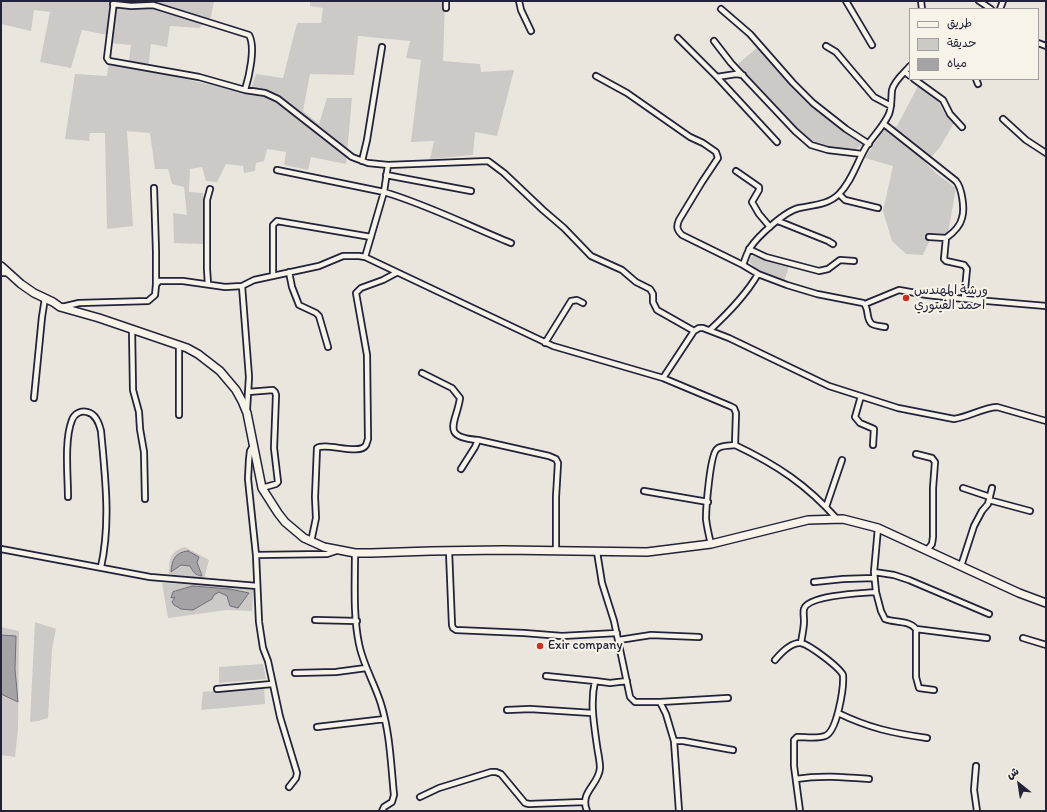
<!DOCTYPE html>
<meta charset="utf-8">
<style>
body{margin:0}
#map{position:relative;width:1047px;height:812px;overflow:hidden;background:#eae6de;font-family:Itim,"Playpen Sans Arabic",sans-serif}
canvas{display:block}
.frame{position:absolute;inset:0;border:2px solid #22223b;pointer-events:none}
.legend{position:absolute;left:909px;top:8px;width:130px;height:72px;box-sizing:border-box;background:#f7f3e8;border:1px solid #a29fa3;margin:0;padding:5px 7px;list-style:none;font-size:12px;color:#22223b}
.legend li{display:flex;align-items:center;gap:8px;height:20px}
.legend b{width:20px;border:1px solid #a29fa3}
.north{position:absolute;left:999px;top:764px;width:40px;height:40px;-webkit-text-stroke:3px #f7f3e8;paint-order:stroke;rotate:330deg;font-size:11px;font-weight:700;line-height:16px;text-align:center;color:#22223b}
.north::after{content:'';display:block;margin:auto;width:14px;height:18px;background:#22223b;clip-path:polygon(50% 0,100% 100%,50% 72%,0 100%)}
</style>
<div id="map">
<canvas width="1047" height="812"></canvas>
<div class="frame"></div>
<ul class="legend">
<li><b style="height:5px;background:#f7f3e8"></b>طريق</li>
<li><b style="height:11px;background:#cdc9c6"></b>حديقة</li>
<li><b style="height:11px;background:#a6a3a6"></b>مياه</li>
</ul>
<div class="north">ش</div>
</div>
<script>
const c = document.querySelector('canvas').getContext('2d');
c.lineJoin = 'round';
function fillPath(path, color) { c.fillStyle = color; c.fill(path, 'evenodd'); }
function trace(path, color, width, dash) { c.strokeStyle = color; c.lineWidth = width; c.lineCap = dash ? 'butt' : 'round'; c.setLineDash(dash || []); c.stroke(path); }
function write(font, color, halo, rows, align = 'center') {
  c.font = font + ' Itim,"Playpen Sans Arabic",sans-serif'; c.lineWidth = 4; c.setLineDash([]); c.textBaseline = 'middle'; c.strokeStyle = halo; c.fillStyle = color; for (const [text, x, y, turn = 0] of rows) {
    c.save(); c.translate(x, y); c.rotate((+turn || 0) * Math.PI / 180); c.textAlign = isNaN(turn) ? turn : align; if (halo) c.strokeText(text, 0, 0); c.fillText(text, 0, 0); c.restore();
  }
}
fillPath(new Path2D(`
 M2,1H109L110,6L144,8L145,1H214L211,17L199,28L170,26L167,47L151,44L148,70L249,94L256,74L283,78L297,23H321L323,8L310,6V1H445L443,61L480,64L481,72L514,70L497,136L475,132L473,155L430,159L434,141L411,142L421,60L406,58L410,41L358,36L354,75L310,74L303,111L319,124L327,98H352L346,164L311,157L308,170L284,165L286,152L267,149L264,161L256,163L255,171L244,173L243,166L226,164L217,182L206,181L202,167L190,169L189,192L203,193L204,244L174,243L173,213L187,215L184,187L172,184L168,169H155L150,133L127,131L133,226L107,229L105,133H90L89,141L65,139L75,74L107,76L109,59L129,61L131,45L110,43L113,36L82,30L71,68L40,62L50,12L34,10L31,31L1,24Z
 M759,46L776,69L812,104L863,142V145L854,150L815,145L809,141L738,64Z
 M918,86L937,98L943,111L954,123L940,147L926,163L937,174L956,188L948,233L930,240L923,255L906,254L892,241L883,211L893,166L865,158L885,128L897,126Z
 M757,254L769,260L789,266L784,282L756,270L749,261L751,257Z
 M185,547L209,560L204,579L169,574C169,560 170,551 185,547Z
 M162,583L229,586L254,590L252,611L227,610L168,618Z
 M35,622L56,629L52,649L48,718L38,721L30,722Z
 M1,627L19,631L18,729L15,757L1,755Z
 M263,664L266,679L219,683V667Z
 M264,686L265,704L201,710L203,692Z`), '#cdc9c6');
const water = new Path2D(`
 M188,551L199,557L197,562L202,576C195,575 193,572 190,566L181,565L171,572C172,560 175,552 188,551Z
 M193,586L230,589L249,593L238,608L230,606L227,596L219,592L214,595L212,599L193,610L181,609L174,605L172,602L175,597L171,598L173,592Z
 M1,635L16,636L15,669L18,702L1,694Z`);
fillPath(water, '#a6a3a6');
trace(water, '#716f7b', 1);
const minor = new Path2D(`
 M114,1L107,58L109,61L199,77L245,90L265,93L278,99L352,157L368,163L388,165L384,192L365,257
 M446,1V8
 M519,1L521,10L531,31
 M846,1L872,45
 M921,1L922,9
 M979,1L991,9
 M113,4L131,6L153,5L249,35C256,47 249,77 245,90
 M721,9L750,34L793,83L813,103L846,129L869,144
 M1000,9L1003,1
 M678,38L717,77
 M714,41L731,63L795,131L811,145L828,150L862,154
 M1038,43L1046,46
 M826,46L836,52L874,97L891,106
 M905,72L910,76
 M743,75L736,74L717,77L777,142
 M596,76L627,93L690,137L703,143L716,152L718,158L702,182L679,220C676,227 677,230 682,235L743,265
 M914,79L943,100L950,114L962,127
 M976,79L978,84
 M1003,119L1026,140L1046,153
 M884,124L956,181C962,188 965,209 962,218C960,227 953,233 946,238L929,237
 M362,161L367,140L382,47
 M388,165L488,161L504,173L543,210L564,228L591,256L622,270L636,282L650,289L653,294V302L657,310L694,331
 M277,170L384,192C428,205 469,226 511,243
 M736,171L759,187V190L752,202L759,214L770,227
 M386,175L471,191
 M839,194L845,200L878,208
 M778,221L828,241L833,244
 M946,238L944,259L946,261L964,265L967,269L964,299L1046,306
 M749,249L766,257L819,271L828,269L840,260L854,261
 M289,272L292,287L299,305L316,313L319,316L328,347
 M1,273H8
 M758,274L787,285L817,294L863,303C870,308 865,319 872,324C875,326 881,326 885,327
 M273,276V225L277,221L371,237
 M208,284L207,269V200L210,189
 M156,285L159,281H183L225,287L242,286L254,280L319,266L343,256H359L365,257L553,346L663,378L730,406L734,408L736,413L735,445C730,446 721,445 717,449C710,454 706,509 706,519C707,527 709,536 711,544
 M242,286L249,377L247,409
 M865,304L899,290L927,295L964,299
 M62,307L79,303L148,301L155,295L156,285V251L154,188
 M132,329L133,390L139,412L140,429L144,452L145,499
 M710,330C728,313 746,295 758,274L743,265C745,259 747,253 750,248C758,236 785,211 799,208C813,205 828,205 839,194C852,181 857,162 866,147C874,135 883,127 889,114C892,106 891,99 892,90C894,81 904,73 910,66
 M545,343L571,301L577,300L583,303
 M179,346V415
 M422,373L452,388L460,398C457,422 439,437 478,440
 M663,378L694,331L699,328H703L729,338L829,386L898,408L954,419C969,417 982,408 997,407L1046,421
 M248,392L273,390L275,392L276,395L274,448L278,482L276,484L262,488
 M861,396L855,417L860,423L874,429L873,445
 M34,398L42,317L45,298
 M735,445C777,465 807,485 837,519
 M253,446L250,451L249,460L248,479L256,555L259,622L263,648L268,661L280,717L297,773L296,778L289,787
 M916,454L932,458L935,462L933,488V537L932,544L927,550
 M461,469L475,447L478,440L549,456L556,459L558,463L556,497V551
 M963,488L990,497
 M644,491L708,502
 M68,497C68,476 64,440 72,420C74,414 81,410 87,412C96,414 99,423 101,431C105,476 111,522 101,567
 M989,500L1030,511
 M826,507L842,460
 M311,542L316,518L315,497L317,448C326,442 360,456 366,445C366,445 368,439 368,439L367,355L356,293L361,288L383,280L396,273
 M1,549L150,577L257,586
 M449,551L452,625L453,628L456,630L524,633L562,636L617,633
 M597,552L602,583L614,621L630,697L635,702H660L666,714L674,741L679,811
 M355,553C355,583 353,615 359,644C363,665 375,684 381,704C390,733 391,765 394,795L392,802L384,807L382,811
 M256,555L327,554L339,550
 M961,566L974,526L982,511L988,504L992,488
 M874,572L894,575L909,580L989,614
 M814,582L843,579L874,578
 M876,592L881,611L885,619C895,623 909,620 916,629V677L919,688L934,690
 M315,620L357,621
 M916,629L987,638
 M1023,638L1046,645
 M619,640L651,635L699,637
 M801,643C802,636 804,628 804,621C804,617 803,612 804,609C808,595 864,593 876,592L874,572L878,528
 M775,660C780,654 791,642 801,643C810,645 839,667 843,675C844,688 837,732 825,736C817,739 806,737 797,737L794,740V766L800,811
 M295,673L336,672L366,668
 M546,676L595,681
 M217,689L272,684
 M660,702L728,698
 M507,710L530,709L592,713
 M838,713C869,728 892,733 927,738
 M317,727L385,719
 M674,741H683L733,750
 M976,766L974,790L977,811
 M796,779C821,775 844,777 869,779
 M420,797L439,788L491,772H496L501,774L525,803L529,804L584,802
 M587,811C579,792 599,785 600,768C600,761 598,753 597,746C594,724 590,703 595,681L610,683L627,681`);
const secondary = new Path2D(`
 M1,266L21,284L34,293L53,302L60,307L99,318L187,348L198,354L220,371L236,390L242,401L247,413L262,488L278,513L285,522L304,538L324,547L355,553H371L431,551L503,550L647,552L711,544L808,520L843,519L878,528L1019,593L1046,603`);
trace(minor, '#22223b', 8);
trace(secondary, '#22223b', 10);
trace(minor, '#f7f3e8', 4.5);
trace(secondary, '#f7f3e8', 7);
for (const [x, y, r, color] of [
 [906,298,4,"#c8321e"],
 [540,646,4,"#c8321e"]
]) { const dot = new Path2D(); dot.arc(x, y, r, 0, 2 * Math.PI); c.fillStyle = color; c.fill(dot); trace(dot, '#f7f3e8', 1.5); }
write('13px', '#22223b', '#f7f3e8', [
 ["ورشة المهندس",914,291],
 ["احمد الفيتوري",914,306],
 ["Exir company",548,646]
], 'left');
</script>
